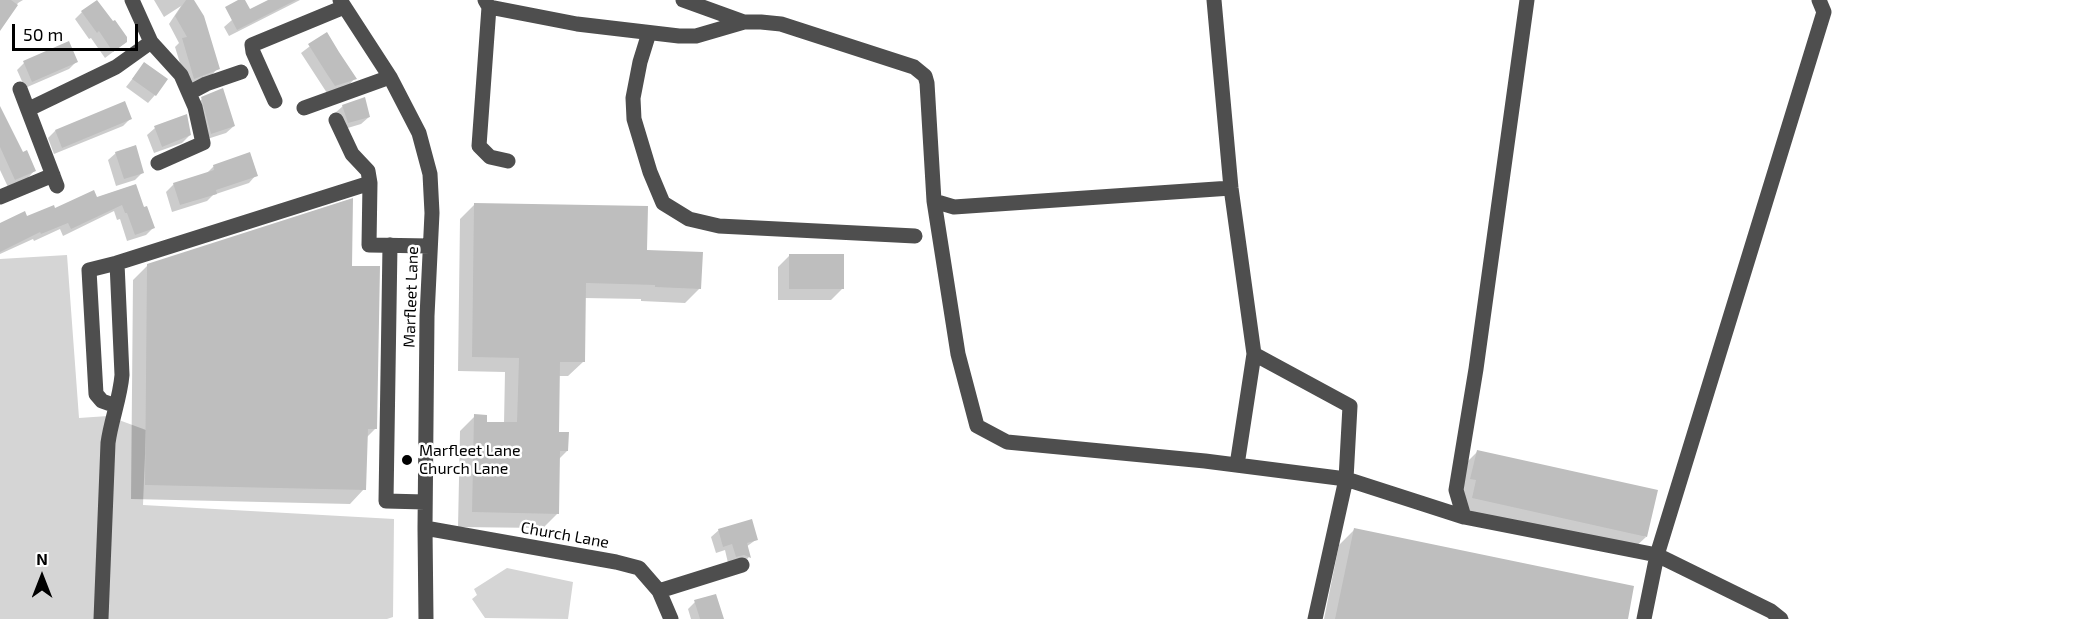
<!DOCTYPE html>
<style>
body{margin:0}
#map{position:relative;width:2087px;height:619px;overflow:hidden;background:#fff;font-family:"Exo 2",sans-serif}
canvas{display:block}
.north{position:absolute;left:12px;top:547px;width:60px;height:60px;-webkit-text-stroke:4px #fff;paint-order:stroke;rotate:0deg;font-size:16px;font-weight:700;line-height:24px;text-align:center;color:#000}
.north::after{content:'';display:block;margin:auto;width:21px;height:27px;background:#000;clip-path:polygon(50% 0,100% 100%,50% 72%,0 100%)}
.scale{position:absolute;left:12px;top:24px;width:126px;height:27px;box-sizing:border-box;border:3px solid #000;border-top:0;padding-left:8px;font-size:18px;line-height:21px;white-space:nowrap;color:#000;-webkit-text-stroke:4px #fff;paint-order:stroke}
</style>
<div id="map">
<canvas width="2087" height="619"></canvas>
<div class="north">N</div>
<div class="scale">50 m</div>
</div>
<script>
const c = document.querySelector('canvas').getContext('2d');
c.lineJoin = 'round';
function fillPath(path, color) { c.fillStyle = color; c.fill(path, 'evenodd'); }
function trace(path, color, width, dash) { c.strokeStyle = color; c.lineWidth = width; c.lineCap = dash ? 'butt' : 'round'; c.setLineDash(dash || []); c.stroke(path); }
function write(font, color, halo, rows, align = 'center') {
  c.font = font + ' "Exo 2",sans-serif'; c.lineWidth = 5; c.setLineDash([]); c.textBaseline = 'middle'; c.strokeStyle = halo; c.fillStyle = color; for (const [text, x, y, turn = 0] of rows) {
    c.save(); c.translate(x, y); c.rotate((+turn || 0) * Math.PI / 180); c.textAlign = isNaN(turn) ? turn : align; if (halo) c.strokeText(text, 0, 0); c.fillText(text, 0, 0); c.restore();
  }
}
fillPath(new Path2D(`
 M67,255L79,418L108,416L146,430L143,505L394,519L393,617L387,619H0V259Z
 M507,568L573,582L568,619L485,618L472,599L477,595L474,589Z`), '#d5d5d5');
fillPath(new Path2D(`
 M0,0H23L18,3L0,29Z
 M154,0H193L218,68L211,76L187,86L175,47L179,43L169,24L181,6L164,17Z
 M271,0H300L229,36L224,27L232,20Z
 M82,12L126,42L105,58L91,38L89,39L75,19Z
 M326,34L355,78L348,86L327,93L301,53Z
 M76,62L69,69L25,88L17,70L24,63Z
 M144,64L155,95L148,103L126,87Z
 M202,99L234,126L226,133L204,140L195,106Z
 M343,106L369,117L361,124L341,130L335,113Z
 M0,108L22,154L34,171L27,179L8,187L0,170Z
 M130,119L123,126L54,154L48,138L55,131Z
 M155,128L190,135L182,143L154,153L147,135Z
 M116,153L143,172L135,180L116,186L108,160Z
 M213,167L256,175L249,183L213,195L207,201L172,212L166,192L174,184L205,175Z
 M96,199L143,209L153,228L146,235L127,241L120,219L117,220L114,211L63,236L60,229L34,241L33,239L0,254V224Z
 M475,204L646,252L700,288L685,303L641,301V299L584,298L583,362L568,376H558L557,433L567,451L559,459L558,513L543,528L458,527L460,431L475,416L486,423H504L505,372L458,371L460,219Z
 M789,256L842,289L831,300H778V267Z
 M148,265L350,267L376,428L366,438L364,489L350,504L131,499L133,280Z
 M1477,452L1646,537L1631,551L1458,513L1462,467Z
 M719,530L757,539L746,547L749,557L742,564L728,563L725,550L716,553L711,537Z
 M1354,530L1626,619H1324L1339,545Z
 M695,602L723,619H691L688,609Z`), '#0003');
fillPath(new Path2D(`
 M0,0H11L18,5L0,31Z
 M97,0L113,21L115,20L127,37V42L113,52L99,31L97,33L81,11Z
 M186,0H194L204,16L220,69L194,79L182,38L187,37L175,16Z
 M238,0H245L250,9L268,0H296L237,30L225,7Z
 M327,32L339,52L357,79L335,86L327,74L308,44Z
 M69,41L78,62L32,82L23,61Z
 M144,62L168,79L156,96L132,79Z
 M223,88L235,126L211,134L201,97Z
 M365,97L370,117L348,123L342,105Z
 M125,101L132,119L62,148L55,130Z
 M0,106L23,152L27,150L36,171L15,180L0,147Z
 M187,114L191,135L162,147L154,126Z
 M136,145L144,173L124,179L115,152Z
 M250,152L258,176L216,190L217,194L180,205L173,183L214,170L213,165Z
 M136,184L144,207L147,206L155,228L135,235L127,213H125L122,205L71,229L68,223L41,234L40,232L0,252V223L25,211L27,216L54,205L55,208L94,190L97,197Z
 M353,198L352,266H380L377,429H368L366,490L145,485L147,264Z
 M474,203L648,206L647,250L703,252L701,289L655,287V285L586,283L585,362H560L559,432H569L568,451H560L559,514L472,512L474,414L487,415V422H517L519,358L472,357Z
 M789,254H844V289H789Z
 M1477,450L1658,490L1647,537L1472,498L1476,480L1470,479Z
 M752,519L758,540L747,543L751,558L744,555L736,557L732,544L723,547L718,529Z
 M1354,528L1634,586L1628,619H1335Z
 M716,594L724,619H700L694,600Z`), '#bebebe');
trace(new Path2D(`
 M340,0L390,77L419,133L430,174L432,213L427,316L425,528L426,619
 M485,0L489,7L577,24L679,36H696L744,22H761L781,24L914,67L925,76L927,83L934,201L958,354L977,426L1007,442L1205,461L1346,479L1464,517
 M683,0L744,22
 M1214,0L1231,188L1254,354L1237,465
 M1527,0L1476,369L1456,490L1464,517L1657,555L1771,611L1781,619
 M489,7L479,146L490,157L508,161
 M649,33L640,62L633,98L634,119L650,172L663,203L689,219L719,226L915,236
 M151,42L181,75L195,107L203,143L158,163
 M20,89L57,186
 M189,93L206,84L241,72
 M275,101L253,52L252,45L344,7
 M304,108L390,77
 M29,109L116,67L151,42L132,0
 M336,120L352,154L368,171L370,183
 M0,197L53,175
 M934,201L954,207L1231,188
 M390,245L386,501L425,502
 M1254,354L1350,406L1346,479L1315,619
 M116,406L102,401L96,394L89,270L117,263
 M425,528L616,562L639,568L659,591L671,619
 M659,591L742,565
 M101,619L108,443C111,420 120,399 122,375L117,263L370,183L369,245L430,246
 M1644,619L1657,555L1824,12L1819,0`), '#4e4e4e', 15);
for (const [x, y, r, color] of [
 [407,460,6,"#000"]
]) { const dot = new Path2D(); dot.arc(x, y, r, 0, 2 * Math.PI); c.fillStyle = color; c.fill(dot); trace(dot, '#fff', 2); }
write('16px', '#000', '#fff', [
 ["Marfleet Lane",411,297,-88],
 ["Church Lane",565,535,10]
]);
write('16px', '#000', '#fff', [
 ["Marfleet Lane",419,451],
 ["Church Lane",419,469]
], 'left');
</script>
